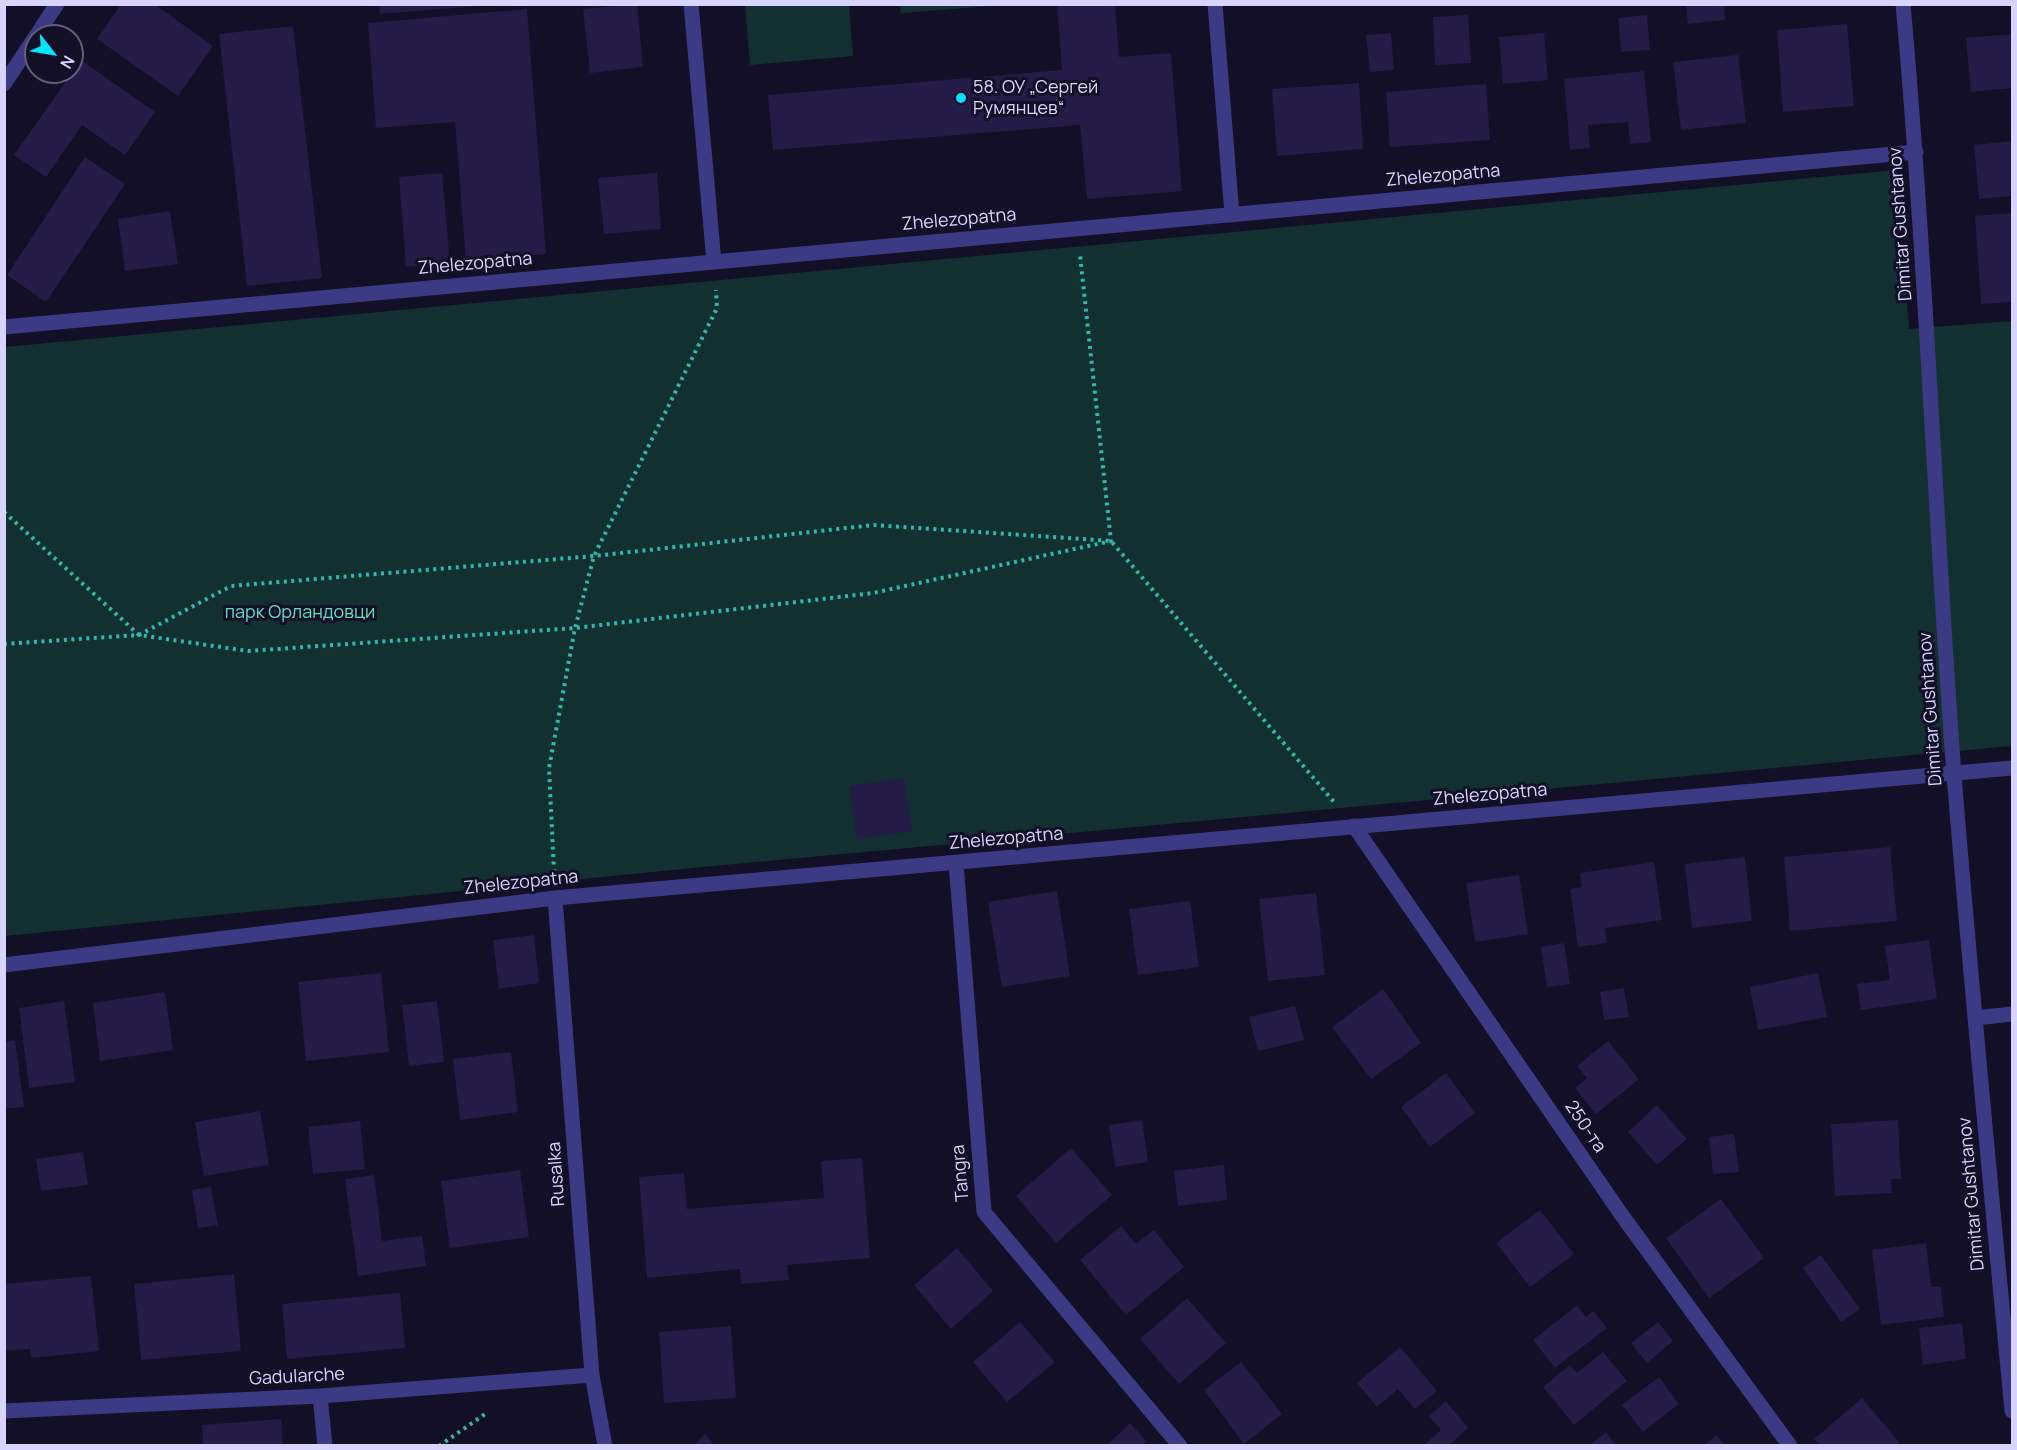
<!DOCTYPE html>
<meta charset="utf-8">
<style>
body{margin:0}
#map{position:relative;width:2017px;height:1450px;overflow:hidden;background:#130f26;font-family:Manrope,sans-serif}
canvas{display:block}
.frame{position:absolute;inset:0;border:6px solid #d9d4ff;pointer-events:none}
.north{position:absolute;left:24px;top:24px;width:60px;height:60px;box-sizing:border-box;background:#130f26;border:2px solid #625e7d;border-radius:50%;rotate:121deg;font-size:16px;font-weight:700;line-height:24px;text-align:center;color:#d9d4ff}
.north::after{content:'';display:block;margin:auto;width:21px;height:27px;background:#00e5ff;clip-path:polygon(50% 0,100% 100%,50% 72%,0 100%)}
</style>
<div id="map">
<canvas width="2017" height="1450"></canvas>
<div class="frame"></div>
<div class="north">N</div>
</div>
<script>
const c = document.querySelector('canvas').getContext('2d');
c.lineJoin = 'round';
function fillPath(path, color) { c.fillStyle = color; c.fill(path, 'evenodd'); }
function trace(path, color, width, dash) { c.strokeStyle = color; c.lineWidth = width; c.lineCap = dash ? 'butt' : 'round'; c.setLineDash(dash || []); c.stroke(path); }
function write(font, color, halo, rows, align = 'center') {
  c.font = font + ' Manrope,sans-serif'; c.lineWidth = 6; c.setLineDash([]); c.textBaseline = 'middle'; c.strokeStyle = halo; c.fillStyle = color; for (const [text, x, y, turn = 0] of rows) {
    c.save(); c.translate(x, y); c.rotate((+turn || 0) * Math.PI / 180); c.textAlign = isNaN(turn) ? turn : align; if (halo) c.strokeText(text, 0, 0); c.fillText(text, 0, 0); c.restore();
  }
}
fillPath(new Path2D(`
 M745,5H849L853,56L750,65Z
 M900,5V4L1004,5L901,13Z
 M1896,170L1909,329L2012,321V746L713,866L5,936V347Z`), '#12302f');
fillPath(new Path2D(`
 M121,4H154L213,46L178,96L97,39Z
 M379,4H477V6L380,14Z
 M637,4L643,67L590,73L583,9Z
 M1057,4H1115L1119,57L1171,53L1182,191L1087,199L1080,125L773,150L768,95L1062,70Z
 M1686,4H1724L1725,20L1688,24Z
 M527,9L546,254L466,261L455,122L376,128L368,23Z
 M1468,15L1471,63L1435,65L1433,17Z
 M1647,15L1650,50L1621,52L1618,18Z
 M1847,24L1854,106L1783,112L1777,30Z
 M293,26L322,278L247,286L219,34Z
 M1391,33L1394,70L1370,72L1366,35Z
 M1544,33L1548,80L1503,84L1499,37Z
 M2012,34V88L1971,92L1966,38Z
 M1738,55L1746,123L1681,130L1673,62Z
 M81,60L155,112L125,155L82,125L46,177L14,155Z
 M1644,71L1651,142L1630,144L1628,122L1588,125L1590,148L1570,150L1564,79Z
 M1359,83L1363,149L1277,156L1272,89Z
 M1486,84L1490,140L1390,147L1386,92Z
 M2012,141V196L1979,199L1974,145Z
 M85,157L125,184L46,302L7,275Z
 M442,173L450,263L406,267L399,177Z
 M657,173L661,229L604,234L598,178Z
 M170,211L178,264L125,271L118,219Z
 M2012,213V302L1981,304L1975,216Z
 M904,778L912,831L857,839L849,786Z
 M1890,847L1897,921L1790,931L1784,857Z
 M1745,857L1752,921L1692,928L1685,864Z
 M1654,862L1662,920L1605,928L1607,943L1578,947L1570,889L1582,887L1580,873Z
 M1519,875L1528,934L1475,942L1466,883Z
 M1057,891L1070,976L1002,987L988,902Z
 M1316,893L1325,975L1268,981L1259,899Z
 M1190,901L1199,967L1138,975L1129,909Z
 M534,935L539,983L499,989L493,940Z
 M1929,940L1937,999L1861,1010L1857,984L1890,980L1885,946Z
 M1564,943L1570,984L1547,987L1541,947Z
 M381,973L389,1052L306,1061L298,982Z
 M1818,973L1827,1017L1758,1030L1750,987Z
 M1624,988L1629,1017L1604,1020L1600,992Z
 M1383,989L1421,1043L1371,1079L1332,1027Z
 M165,992L173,1050L100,1061L93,1003Z
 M64,1001L75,1082L29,1088L19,1008Z
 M437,1001L444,1062L409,1066L402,1005Z
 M1295,1006L1304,1040L1258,1051L1249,1017Z
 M15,1040L24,1107L4,1109V1042Z
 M1608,1041L1639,1079L1596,1114L1575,1088L1587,1078L1577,1066Z
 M511,1052L518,1112L460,1120L453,1059Z
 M1446,1073L1475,1113L1430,1147L1401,1107Z
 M1657,1105L1687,1139L1657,1165L1628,1132Z
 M260,1111L269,1165L204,1176L195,1122Z
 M1142,1120L1148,1162L1115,1167L1109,1125Z
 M1898,1120L1901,1179H1891L1892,1193L1835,1196L1831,1124Z
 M360,1121L365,1169L313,1174L308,1127Z
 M1734,1134L1739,1172L1713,1174L1709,1137Z
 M1071,1148L1112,1195L1056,1243L1016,1196Z
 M83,1152L88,1185L41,1191L36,1159Z
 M862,1158L870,1258L787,1265L789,1280L741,1284L740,1269L647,1278L639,1177L684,1173L687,1209L824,1198L821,1161Z
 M1224,1165L1227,1200L1178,1206L1174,1171Z
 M520,1170L529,1237L450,1248L441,1181Z
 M374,1175L382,1241L422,1236L426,1266L358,1276L345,1179Z
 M211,1187L218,1225L198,1228L192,1190Z
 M1721,1199L1764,1258L1709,1298L1666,1238Z
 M1540,1210L1574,1254L1530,1287L1496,1243Z
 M1121,1226L1136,1244L1154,1230L1184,1267L1126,1315L1080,1260Z
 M1926,1243L1931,1287H1941L1944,1317L1881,1325L1872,1250Z
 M957,1248L993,1291L951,1329L914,1285Z
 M1821,1255L1860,1309L1841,1322L1803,1268Z
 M234,1274L241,1351L141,1360L134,1284Z
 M91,1276L99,1351L31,1358L30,1349L4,1351V1284Z
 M400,1293L405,1348L287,1359L282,1304Z
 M1187,1298L1226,1343L1179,1384L1140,1339Z
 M1577,1305L1586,1317L1593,1311L1607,1328L1555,1368L1533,1340Z
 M1020,1322L1055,1362L1007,1402L973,1362Z
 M1658,1322L1673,1341L1647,1363L1631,1343Z
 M1962,1323L1966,1359L1923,1365L1919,1328Z
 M731,1326L736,1398L664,1403L659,1332Z
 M1400,1347L1437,1391L1415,1409L1398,1389L1377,1407L1357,1383Z
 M1603,1352L1627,1381L1574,1425L1543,1387L1570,1365L1577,1373Z
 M1241,1362L1282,1414L1244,1444L1204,1390Z
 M1659,1377L1679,1404L1643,1432L1622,1405Z
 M1862,1398L1899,1442L1896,1446H1820L1814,1439Z
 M1446,1401L1468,1428L1448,1446H1423L1441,1430L1429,1416Z
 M281,1419L283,1446H203L202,1425Z
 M1130,1423L1146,1441L1142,1446H1106Z
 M1606,1432L1616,1446H1589Z
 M705,1434L715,1446H693Z
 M1717,1435L1725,1446H1703Z`), '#241b47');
trace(new Path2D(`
 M4,512L139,635L248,651L575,628L873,593L1111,541L1080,255
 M4,644L139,635L231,586L594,556L874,525L1111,541L1334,802
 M554,872L549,768L575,628L594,556L717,308L716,290
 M439,1446L488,1412`), '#2fb8b0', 4, [3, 4.5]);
trace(new Path2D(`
 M691,4L714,262
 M1215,4L1232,215
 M1903,4C1926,261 1935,519 1954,775C1971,987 1992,1199 2012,1411
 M36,36L57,4
 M4,84L36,36
 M4,327L1916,152
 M1354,826L1621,1214L1790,1446
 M956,863L984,1212L1180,1446
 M555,898L592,1375L605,1446
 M4,965L555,898L2012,768
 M1975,1018L2012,1014
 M320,1396L325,1446
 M4,1411L320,1396L592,1375`), '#3d3a85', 15);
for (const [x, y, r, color] of [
 [961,98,6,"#00e5ff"]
]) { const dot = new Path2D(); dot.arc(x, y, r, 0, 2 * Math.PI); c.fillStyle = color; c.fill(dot); trace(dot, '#130f26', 2); }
write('18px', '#d9d4ff', '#130f26', [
 ["58. ОУ „Сергей",973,88],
 ["Румянцев“",973,109]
], 'left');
write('18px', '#d9d4ff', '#130f26', [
 ["Zhelezopatna",1443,176,-5],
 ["Zhelezopatna",959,220,-5],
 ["Dimitar Gushtanov",1901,224,-94],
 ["Zhelezopatna",475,264,-5],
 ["Dimitar Gushtanov",1931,709,-94],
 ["Zhelezopatna",1490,795,-5],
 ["Zhelezopatna",1006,839,-5],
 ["Zhelezopatna",521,883,-6],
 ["250-та",1585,1127,56],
 ["Tangra",961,1173,-95],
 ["Rusalka",557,1174,-94],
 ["Dimitar Gushtanov",1972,1194,-95],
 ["Gadularche",297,1377,-3]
]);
write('18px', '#5fe0c0', '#130f26', [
 ["парк Орландовци",300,613]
]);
</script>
